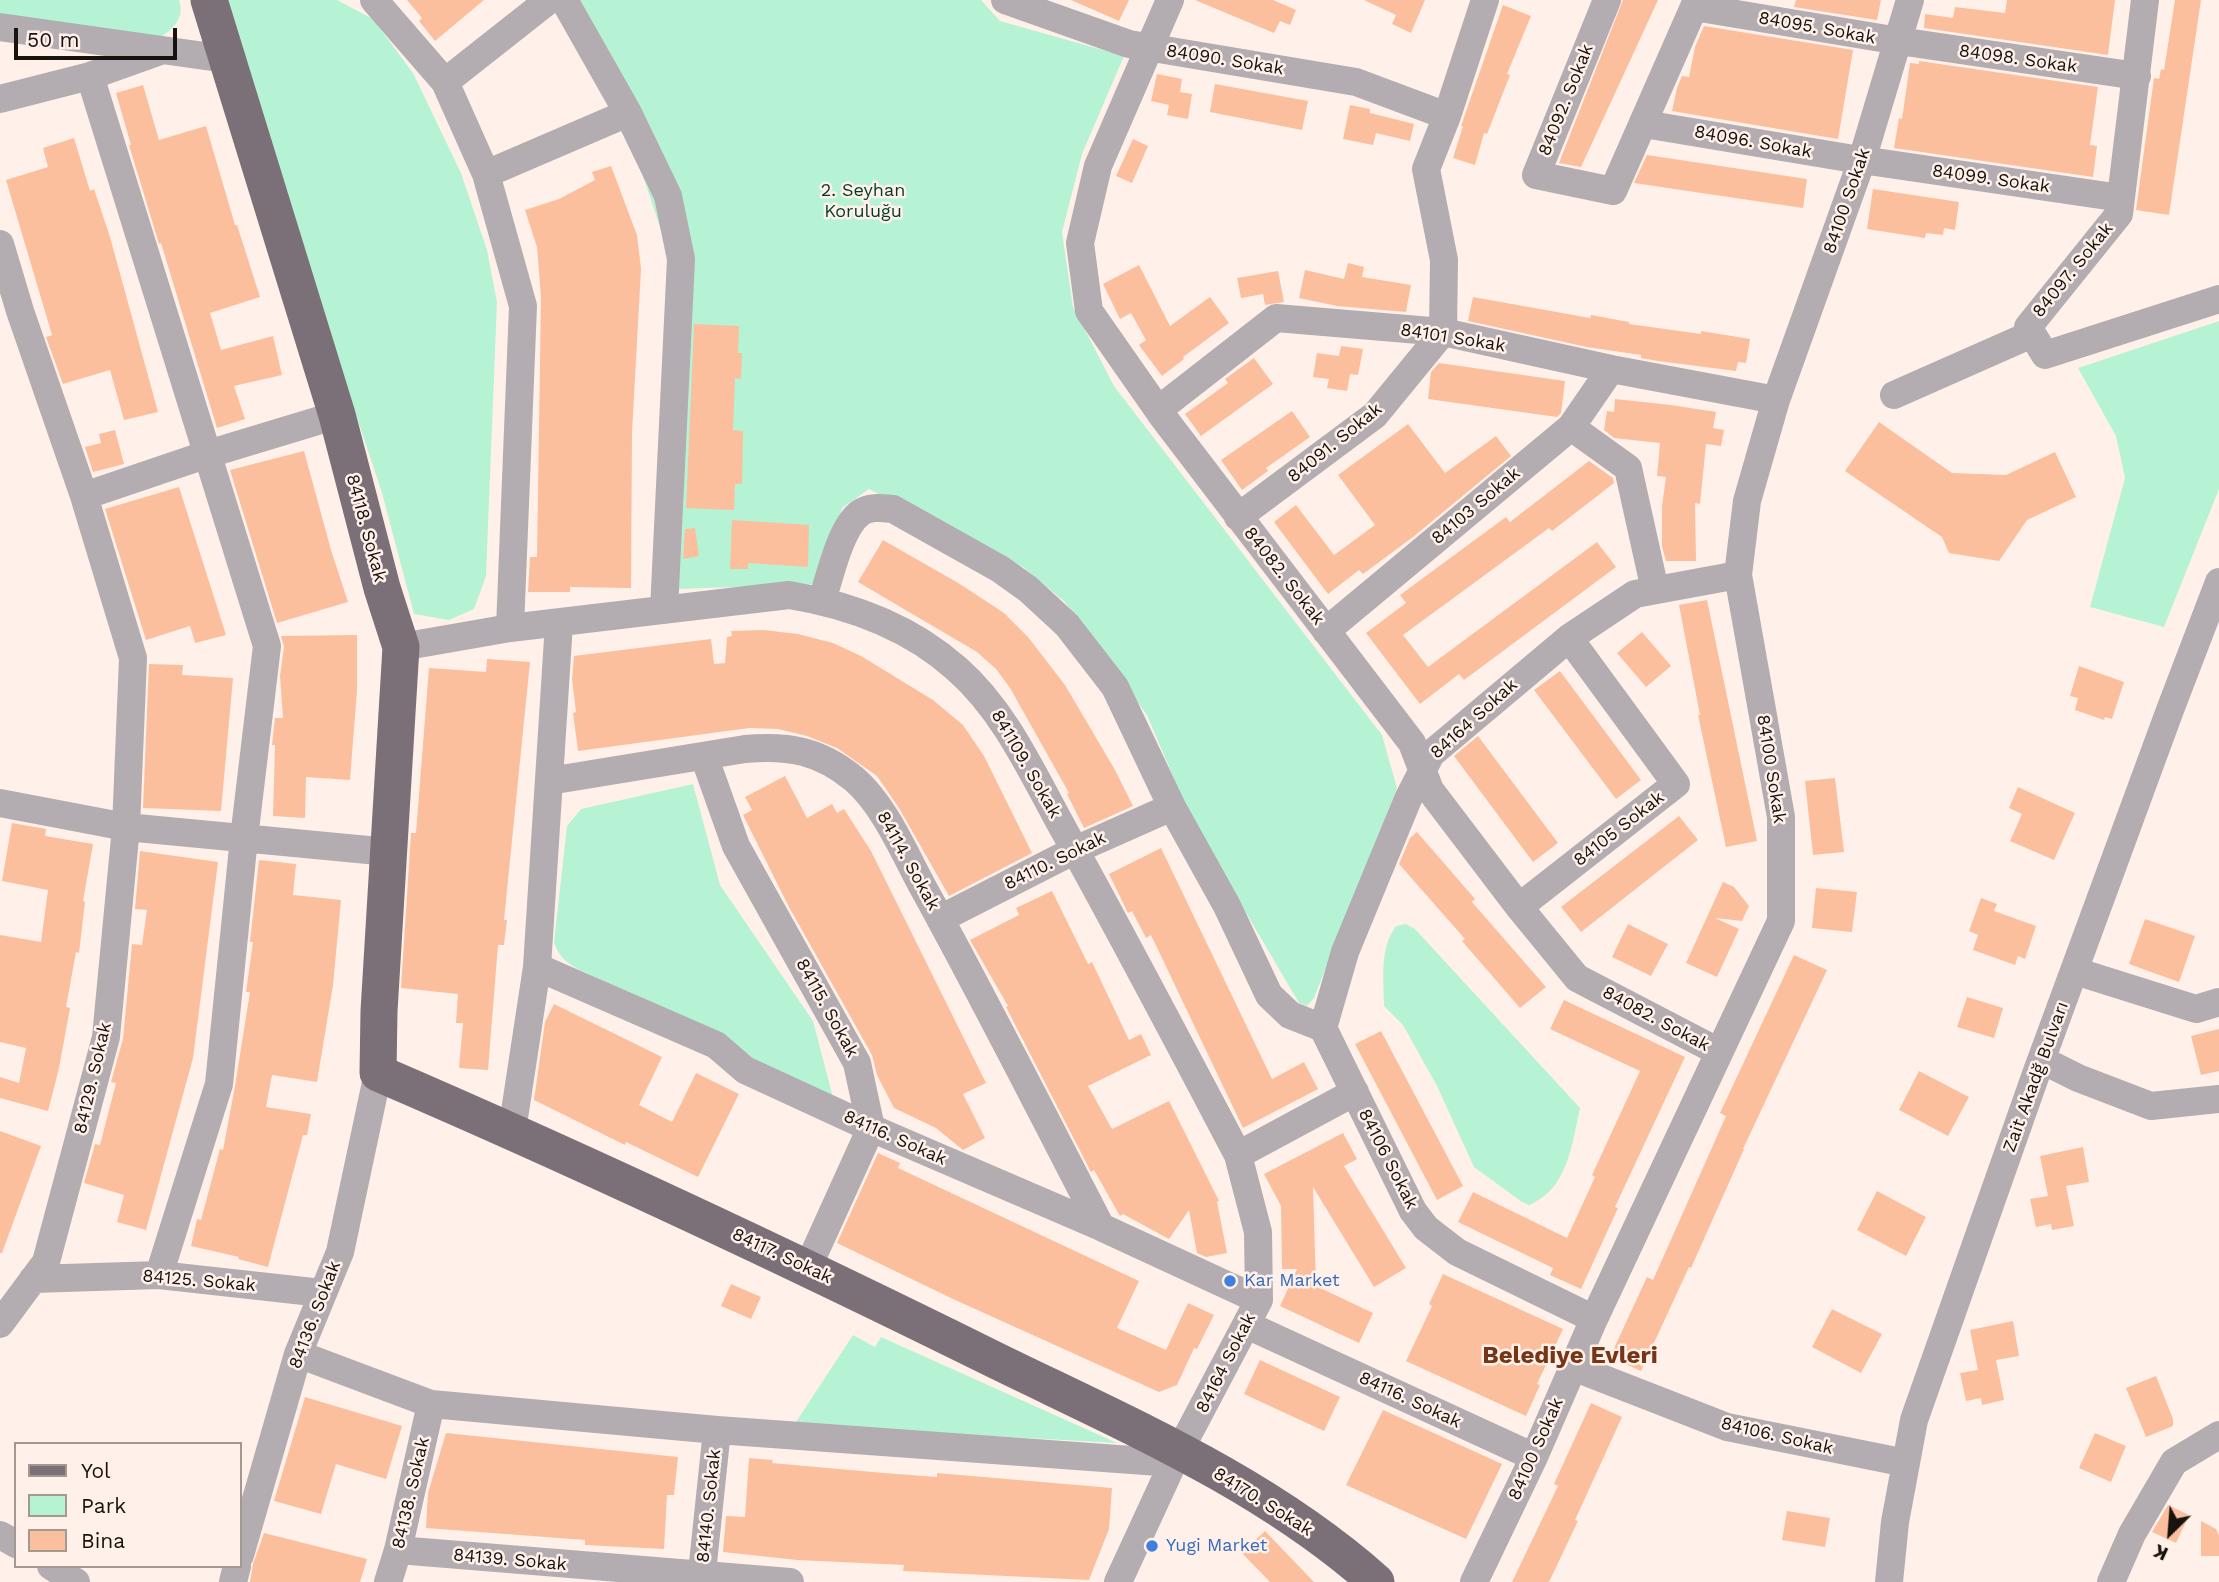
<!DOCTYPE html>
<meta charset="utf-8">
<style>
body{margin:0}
#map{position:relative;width:2219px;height:1582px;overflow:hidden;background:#fff1e9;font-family:"Work Sans",sans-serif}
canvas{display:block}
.legend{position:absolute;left:14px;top:1442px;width:228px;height:126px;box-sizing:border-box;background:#fff1e9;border:2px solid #a39892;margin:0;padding:9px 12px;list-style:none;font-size:21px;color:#191310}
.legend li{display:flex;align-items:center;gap:14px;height:35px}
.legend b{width:35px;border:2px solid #a39892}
.north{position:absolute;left:2135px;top:1498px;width:70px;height:70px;-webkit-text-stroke:5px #fff1e9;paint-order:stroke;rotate:205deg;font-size:19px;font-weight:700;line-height:28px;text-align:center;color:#191310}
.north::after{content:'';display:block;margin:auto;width:24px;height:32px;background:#191310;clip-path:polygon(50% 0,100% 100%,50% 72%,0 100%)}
.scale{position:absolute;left:14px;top:28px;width:163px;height:32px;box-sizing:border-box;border:4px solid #191310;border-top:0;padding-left:9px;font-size:21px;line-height:24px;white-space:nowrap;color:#191310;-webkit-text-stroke:5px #fff1e9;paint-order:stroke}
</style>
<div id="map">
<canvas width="2219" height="1582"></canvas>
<ul class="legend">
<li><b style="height:9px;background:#7c7078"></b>Yol</li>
<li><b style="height:19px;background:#b6f3d5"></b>Park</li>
<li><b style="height:19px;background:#fbbf9e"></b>Bina</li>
</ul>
<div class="north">K</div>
<div class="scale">50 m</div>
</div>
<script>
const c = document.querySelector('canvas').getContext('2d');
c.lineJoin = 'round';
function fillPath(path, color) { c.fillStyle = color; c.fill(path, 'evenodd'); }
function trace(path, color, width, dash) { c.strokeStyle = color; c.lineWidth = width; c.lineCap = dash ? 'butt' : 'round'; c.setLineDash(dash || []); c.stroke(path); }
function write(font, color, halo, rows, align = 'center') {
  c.font = font + ' "Work Sans",sans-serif'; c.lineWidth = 5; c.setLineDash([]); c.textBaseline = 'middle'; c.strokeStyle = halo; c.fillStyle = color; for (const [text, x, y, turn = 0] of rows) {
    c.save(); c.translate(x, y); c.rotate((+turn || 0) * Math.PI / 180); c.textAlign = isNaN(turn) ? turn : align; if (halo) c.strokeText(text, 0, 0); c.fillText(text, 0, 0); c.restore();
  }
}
fillPath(new Path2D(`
 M0,0H179C185,18 174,28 160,38L0,18Z
 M218,0H337L373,19L413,73L461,173L487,250L497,302L486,576L474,609L449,620L414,614L382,493Z
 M566,0H981L1000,21L1124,56L1082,154L1062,232L1073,307L1114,386L1382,735L1397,788L1314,998L1307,1006L1299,1003L1192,821L1147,715L1065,602L1023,567L869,489L842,508L822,584L676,589L670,257L608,71Z
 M2219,321V489L2164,627L2090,607L2125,478L2116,436L2078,368Z
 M693,784L720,885L813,1021L836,1109L683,1017L582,971C568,964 559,958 554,942L567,826L581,809Z
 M1406,924L1415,929L1580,1108C1572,1144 1568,1189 1529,1205L1522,1202L1474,1167L1437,1086L1403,1025L1384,1006C1384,979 1379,949 1396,926Z
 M853,1335L875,1347L881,1337L1117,1443L794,1425Z`), '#b6f3d5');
fillPath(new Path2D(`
 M407,0H484L435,41L419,21L422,18Z
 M1071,0H1129L1119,21Z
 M1195,0H1273L1296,10L1290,25L1280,21L1274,33Z
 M1364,0H1425L1411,33L1392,24L1396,15Z
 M1623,0H1658L1581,167L1559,163Z
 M1796,0H1881L1877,20L1794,7Z
 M2007,0H2115L2108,55L1924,28L1925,14L1953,18L1955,7L2005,13Z
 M2175,0H2201L2169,215L2136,210L2154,78L2159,79L2161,69L2164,70Z
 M1503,5L1531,16L1507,74L1510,75L1487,134L1484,133L1475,165L1453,158L1463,126H1461Z
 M1704,26L1853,50L1838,139L1672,111L1677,88L1682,76L1689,77L1695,47Z
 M1919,61L2098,87L2090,145L2097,146L2093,177L1894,148L1899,118L1902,119L1910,63L1919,64Z
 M1157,74L1182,79L1180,92L1192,94L1188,119L1167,115L1169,105L1151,101Z
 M1215,84L1308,101L1302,130L1210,112Z
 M143,85L159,140L206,126L235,225H237L260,297L210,313L221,350L273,336L282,375L234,386L245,419L217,428L161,243L159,244L129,145H131L116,93Z
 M1350,105L1370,109V113L1414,124L1410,141L1376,133L1373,145L1343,139Z
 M74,138L90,191L94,189L110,237L158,412L124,420L110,370L63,384L46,337L52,335L6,180L48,167L43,148Z
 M1133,139L1148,146L1132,183L1116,176Z
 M1647,155L1807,179L1803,208L1634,183Z
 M611,166L637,235L641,269L632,432L631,588L570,587V592H528L530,557H537L541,297L537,247L525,210L559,199L595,180L592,172Z
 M1873,189L1959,202L1955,230L1944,228L1943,235L1926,233L1925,238L1867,229Z
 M1348,263L1364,267L1362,277L1411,285L1406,312L1337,306L1299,298L1305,270L1344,279Z
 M1139,265L1170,326L1210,297L1229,323L1183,357L1184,359L1162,376L1139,345L1146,340L1131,313L1120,319L1103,284Z
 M1278,271L1284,302L1265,305L1263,294L1241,298L1237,278Z
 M1473,297L1590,318L1591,315L1629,322V324L1701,334V331L1750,339L1746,363L1738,362L1736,371L1658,361L1641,358V355L1587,347L1468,321Z
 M694,324L739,326L738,353H742L741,379L735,378L733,430L743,431L742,484H735L734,510L686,508Z
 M1341,346L1363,349L1358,375L1350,374L1347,391L1327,388L1329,379L1313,377L1317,353L1339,356Z
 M1254,358L1273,384L1201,436L1185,414L1228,383L1225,379Z
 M1439,363L1565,381L1561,413L1557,417L1428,399L1431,372Z
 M1615,399L1671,405L1716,412L1713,428L1724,430L1721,446L1706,444L1700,504L1695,503L1696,561H1666L1662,546V506L1666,477L1657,476L1660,443L1614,438L1604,430L1607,411L1614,412Z
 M1292,411L1310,437L1266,468L1268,471L1242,490L1221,460Z
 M1879,422L1952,473L2006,475L2055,452L2076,497L2027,520L1999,561L1949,553L1942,537L1845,471Z
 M1408,424L1445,473L1496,436L1511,456L1413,537L1363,574L1359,570L1328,594L1274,522L1296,505L1334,555L1375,525L1338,475Z
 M115,430L124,464L93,472L85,447L101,443L99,434Z
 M304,451L331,550L348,602L277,623L230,470Z
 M1589,461L1613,478L1614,483L1552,531L1549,528L1403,635L1428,667L1597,542L1616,567L1464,680L1459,674L1420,704L1366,633L1406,603L1400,595L1506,517L1510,522Z
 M179,487L226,635L195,643L190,626L146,640L105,509Z
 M732,520L809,525L808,567L748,563V569H730Z
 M695,528L699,556L683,559L685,529Z
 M883,540L960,584L1004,613L1028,637L1065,685L1115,770L1133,806L1084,828L1067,794L1069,793L1010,688L996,669L977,652L858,582Z
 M1707,600L1757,841L1726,847L1698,715H1700L1679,605Z
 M763,630L798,634L833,643L861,656L933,700L963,725L984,756L1032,853L949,896L899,808L877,776L837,748L807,736L778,729L749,728L578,751L573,713L576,712L572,679L574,656L711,639L714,664L725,663L727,637L732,636L731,631Z
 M1642,632L1671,666L1646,687L1617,653Z
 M357,635V690L350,780L306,777L305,818L273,816L275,745H272L275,718H283L280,676L284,647L281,636Z
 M487,659L530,662L504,920H507L504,945H498L488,1070L459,1068L463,1023H456L458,994L401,988L411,833H416L429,668L486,672Z
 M149,664L183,665L182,675L233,678L221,811L143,808Z
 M2079,666L2124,682L2112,719L2105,717L2104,720L2075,710L2078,698L2070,696Z
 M1560,671L1641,780L1616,799L1534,690Z
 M1478,736L1558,843L1533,862L1454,756Z
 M785,776L807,818L832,804L837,813L844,809L871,851L986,1083L963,1094L985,1138L963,1150L936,1128L894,1108L877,1075L872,1055L789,907L743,815L752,810L745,797Z
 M1835,778L1844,852L1813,855L1805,781Z
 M2018,787L2075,813L2054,860L2010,841L2022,814L2009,808Z
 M1679,816L1698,840L1581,932L1561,907Z
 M12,823L46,829L45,836L93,844L83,901L85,902L79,953L76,952L66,1007L70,1008L59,1068L48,1111L0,1098V1077L19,1083L26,1048L0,1042V935L41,942L48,890L2,881Z
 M1417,832L1475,899L1472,902L1546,987L1520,1008L1462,941L1465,939L1399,864L1410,838Z
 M1161,848L1272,1079L1304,1062L1318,1089L1243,1128L1151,935L1146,938L1132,911L1128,913L1109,874Z
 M140,851L218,862L193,1058L146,1230L117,1222L124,1195L84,1183L95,1144L100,1145L116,1083L111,1082L123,1039L132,944L142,945L147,910L135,909Z
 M259,860L296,864L293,895L341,900L333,985L317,1082L272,1075L266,1107L311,1114L307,1135H303L268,1267L238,1259L239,1257L191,1246L197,1219L201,1220L220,1149L223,1150L235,1086L250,992H246L253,942H250Z
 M1723,882L1734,887L1749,906L1742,921L1715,918L1739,929L1717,977L1686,963Z
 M1816,888L1857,892L1852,932L1812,928Z
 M1052,891L1088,964L1092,962L1129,1040L1141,1034L1151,1055L1088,1086L1112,1129L1169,1101L1219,1201L1217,1202L1227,1253L1206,1257L1197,1253L1189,1210L1169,1239L1123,1214L1120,1216L1094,1170L1091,1172L1006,1007L1008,1006L970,940L1019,915L1016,908Z
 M1981,898L1997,904L1994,911L2036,926L2025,959L2018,956L2015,965L1973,950L1978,935L1969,931Z
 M2145,919L2195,936L2179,982L2129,964Z
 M1628,924L1668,944L1651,976L1612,957Z
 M1794,955L1827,970L1743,1149H1744L1691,1268L1689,1267L1641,1371L1610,1357L1647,1277L1653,1280L1726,1116L1720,1113Z
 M1967,997L2003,1008L1994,1038L1957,1027Z
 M1564,1000L1685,1057L1615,1207L1618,1208L1581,1289L1550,1275L1553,1268L1458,1222L1473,1192L1567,1238L1595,1177L1592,1175L1640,1071L1550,1029Z
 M554,1004L662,1057L639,1105L672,1122L696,1073L739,1094L698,1177L626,1142L625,1145L534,1100L545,1022Z
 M2219,1029V1071L2201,1075L2191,1036Z
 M1381,1031L1463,1186L1437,1200L1355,1044Z
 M1919,1071L1969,1097L1948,1136L1899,1110Z
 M0,1131L41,1146L2,1253H0Z
 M1343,1133L1357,1159L1344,1166L1406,1268L1374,1287L1313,1187L1316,1286L1373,1313L1359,1343L1280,1306L1297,1269H1282L1281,1206L1264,1174Z
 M2083,1147L2089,1182L2066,1186L2074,1226L2052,1230L2051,1224L2036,1227L2030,1199L2048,1196L2040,1156Z
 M878,1153L900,1163L898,1168L1139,1281L1117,1328L1166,1350L1188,1303L1214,1315L1197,1349L1194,1348L1177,1385L1159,1392L953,1299L837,1243Z
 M1877,1191L1926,1217L1906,1256L1857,1230Z
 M1443,1274L1563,1329L1537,1384L1540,1385L1526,1416L1406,1361L1432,1306L1429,1304Z
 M731,1284L761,1297L751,1319L721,1306Z
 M1832,1309L1882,1334L1861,1373L1812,1347Z
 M2013,1321L2019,1356L1996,1360L2004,1400L1982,1405L1981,1398L1966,1401L1960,1373L1978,1370L1970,1330Z
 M1260,1360L1340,1397L1324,1431L1244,1394Z
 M2156,1376L2173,1419V1426L2146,1437L2126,1388Z
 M305,1397L402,1426L386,1479L336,1464L321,1514L274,1501Z
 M1591,1403L1622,1417L1575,1520L1578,1521L1549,1582H1512L1558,1486L1554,1484Z
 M1383,1410L1502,1464L1466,1539L1346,1485Z
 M446,1433L678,1457L674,1495H667L664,1549L585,1545V1540L426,1528L428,1493Z
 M2095,1433L2126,1446L2111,1482L2079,1468Z
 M749,1458L773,1460L772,1463L884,1473L937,1477V1473L1112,1488L1109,1529L1089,1580L903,1571L904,1565L797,1560L723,1552L726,1516L745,1517Z
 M2168,1505L2189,1515L2176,1543L2152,1532Z
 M1787,1511L1830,1518L1825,1547L1782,1540Z
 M2201,1521L2216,1529L2219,1535V1556H2201Z
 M1265,1531L1314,1582H1270L1242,1553Z
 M264,1533L367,1559L360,1582H250L253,1564Z`), '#fbbf9e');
trace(new Path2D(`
 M374,0L445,82L486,174L523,306L510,628
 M564,0L628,113L668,196L681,259L664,610
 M1005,0L1129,44L1356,82L1447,116
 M1170,0L1098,166L1080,243L1089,311L1163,417L1412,743L1430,790L1519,907L1577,978L1719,1052
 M1607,0L1536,175L1613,191L1697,0
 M2145,0L2119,214L2028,327L2045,355L2219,299
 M1694,7L1899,41L2137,76
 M0,27L226,59
 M90,76L267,646L244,838L219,1084L159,1275
 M445,82L549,0
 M0,99L90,76L160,51
 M1644,124L1848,158L2121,198
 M486,174L628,113
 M0,244L20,311L84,496L133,658L126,827L106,1037L46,1262L0,1324
 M1894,395L2032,334
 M1158,410L1276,318L1443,332L1611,369L1776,400
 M1571,427L1628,468L1655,590
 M84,496L208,454L337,415
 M1238,517L1375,415L1443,332L1444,260L1426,169L1447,116L1485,0
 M822,600C830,577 840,528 860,513C870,506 882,508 893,509L1000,569L1028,589L1067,625L1115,687L1172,807L1227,906L1269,995L1290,1015L1323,1028
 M1326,631L1571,427L1611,369
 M401,647L510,628L789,595C851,605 909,626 957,669C1006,712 1033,775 1065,832C1124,938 1181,1047 1238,1155
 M704,756L736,846L857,1063L871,1128L808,1267
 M549,781L745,749C789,745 820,751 854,779C885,805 906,857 925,891C986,1002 1043,1115 1101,1227
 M0,803L126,827L389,852
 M1519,907L1676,784L1569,638
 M940,919L1075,850L1172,807
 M537,967L716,1045L745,1070L871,1128L1101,1227L1259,1300
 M2075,971L2196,1009L2219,1002
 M1323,1028L1345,952L1408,799L1431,754L1569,638L1635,594L1738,575
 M1323,1028L1413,1211L1426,1228L1457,1252L1594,1319
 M2042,1060L2078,1078L2151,1106L2219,1099
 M512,1131L537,967L559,623
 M33,1279L159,1275L322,1293
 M1247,1325L1534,1457
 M298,1354L431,1404L717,1430L1173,1463
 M1573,1367L1727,1427L1906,1463
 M0,1535L16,1544
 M398,1550L790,1582
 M240,1555L298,1354L340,1252L378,1073
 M51,1566L76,1582
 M233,1582L237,1566
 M388,1582L398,1550L431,1404
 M701,1582L717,1430
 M1118,1582L1173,1463L1259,1300L1258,1232L1238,1155L1355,1092
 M1474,1582L1534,1457L1594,1319L1781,921V817L1738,575L1747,501L1776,400L1862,160L1910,0
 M1889,1582L1895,1522L1914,1420L2036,1074L2170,710L2219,582
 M2111,1582L2132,1534L2174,1462L2219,1435`), '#b3acb0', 28);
trace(new Path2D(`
 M209,0L337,415L382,588L401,647L379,1011L378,1073C587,1163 793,1260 997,1361C1128,1425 1266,1484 1376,1582`), '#7c7078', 37);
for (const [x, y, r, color] of [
 [1230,1281,7,"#3f7fe0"],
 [1152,1546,7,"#3f7fe0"]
]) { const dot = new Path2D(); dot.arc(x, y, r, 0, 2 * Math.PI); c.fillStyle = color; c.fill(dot); trace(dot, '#fff1e9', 2.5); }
write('18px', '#191310', '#fff1e9', [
 ["84095. Sokak",1817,28,10],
 ["84098. Sokak",2018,59,8],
 ["84090. Sokak",1225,60,9],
 ["84092. Sokak",1566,100,-68],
 ["84096. Sokak",1753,142,10],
 ["84099. Sokak",1991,179,8],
 ["84100 Sokak",1847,201,-71],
 ["84097. Sokak",2073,270,-51],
 ["84101 Sokak",1453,338,9],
 ["84091. Sokak",1335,443,-39],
 ["84103 Sokak",1476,506,-40],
 ["84118. Sokak",366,528,75],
 ["84082. Sokak",1284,576,52],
 ["84164 Sokak",1474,719,-42],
 ["841109. Sokak",1026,764,60],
 ["84100 Sokak",1771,769,81],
 ["84105 Sokak",1619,829,-38],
 ["84114. Sokak",908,861,61],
 ["84110. Sokak",1055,861,-26],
 ["84115. Sokak",827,1008,61],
 ["84082. Sokak",1656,1019,28],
 ["Zait Akadğ Bulvarı",2036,1077,-70],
 ["84129. Sokak",93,1078,-77],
 ["84116. Sokak",895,1138,24],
 ["84106 Sokak",1388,1159,63],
 ["84117. Sokak",782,1256,25],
 ["84125. Sokak",199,1281,5],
 ["84136. Sokak",315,1315,-69],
 ["84164 Sokak",1226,1363,-63],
 ["84116. Sokak",1410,1400,25],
 ["84106. Sokak",1777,1436,13],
 ["84100 Sokak",1536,1449,-66],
 ["84138. Sokak",411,1493,-77],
 ["84170. Sokak",1263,1502,32],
 ["84140. Sokak",709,1506,-84],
 ["84139. Sokak",510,1560,5]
]);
write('18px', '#023c28', '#fff1e9', [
 ["2. Seyhan",863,191],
 ["Koruluğu",863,212]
]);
write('18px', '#366cbe', '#fff1e9', [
 ["Kar Market",1244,1281],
 ["Yugi Market",1166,1546]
], 'left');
write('bold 24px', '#763615', '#fff1e9', [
 ["Belediye Evleri",1570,1356]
]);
</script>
